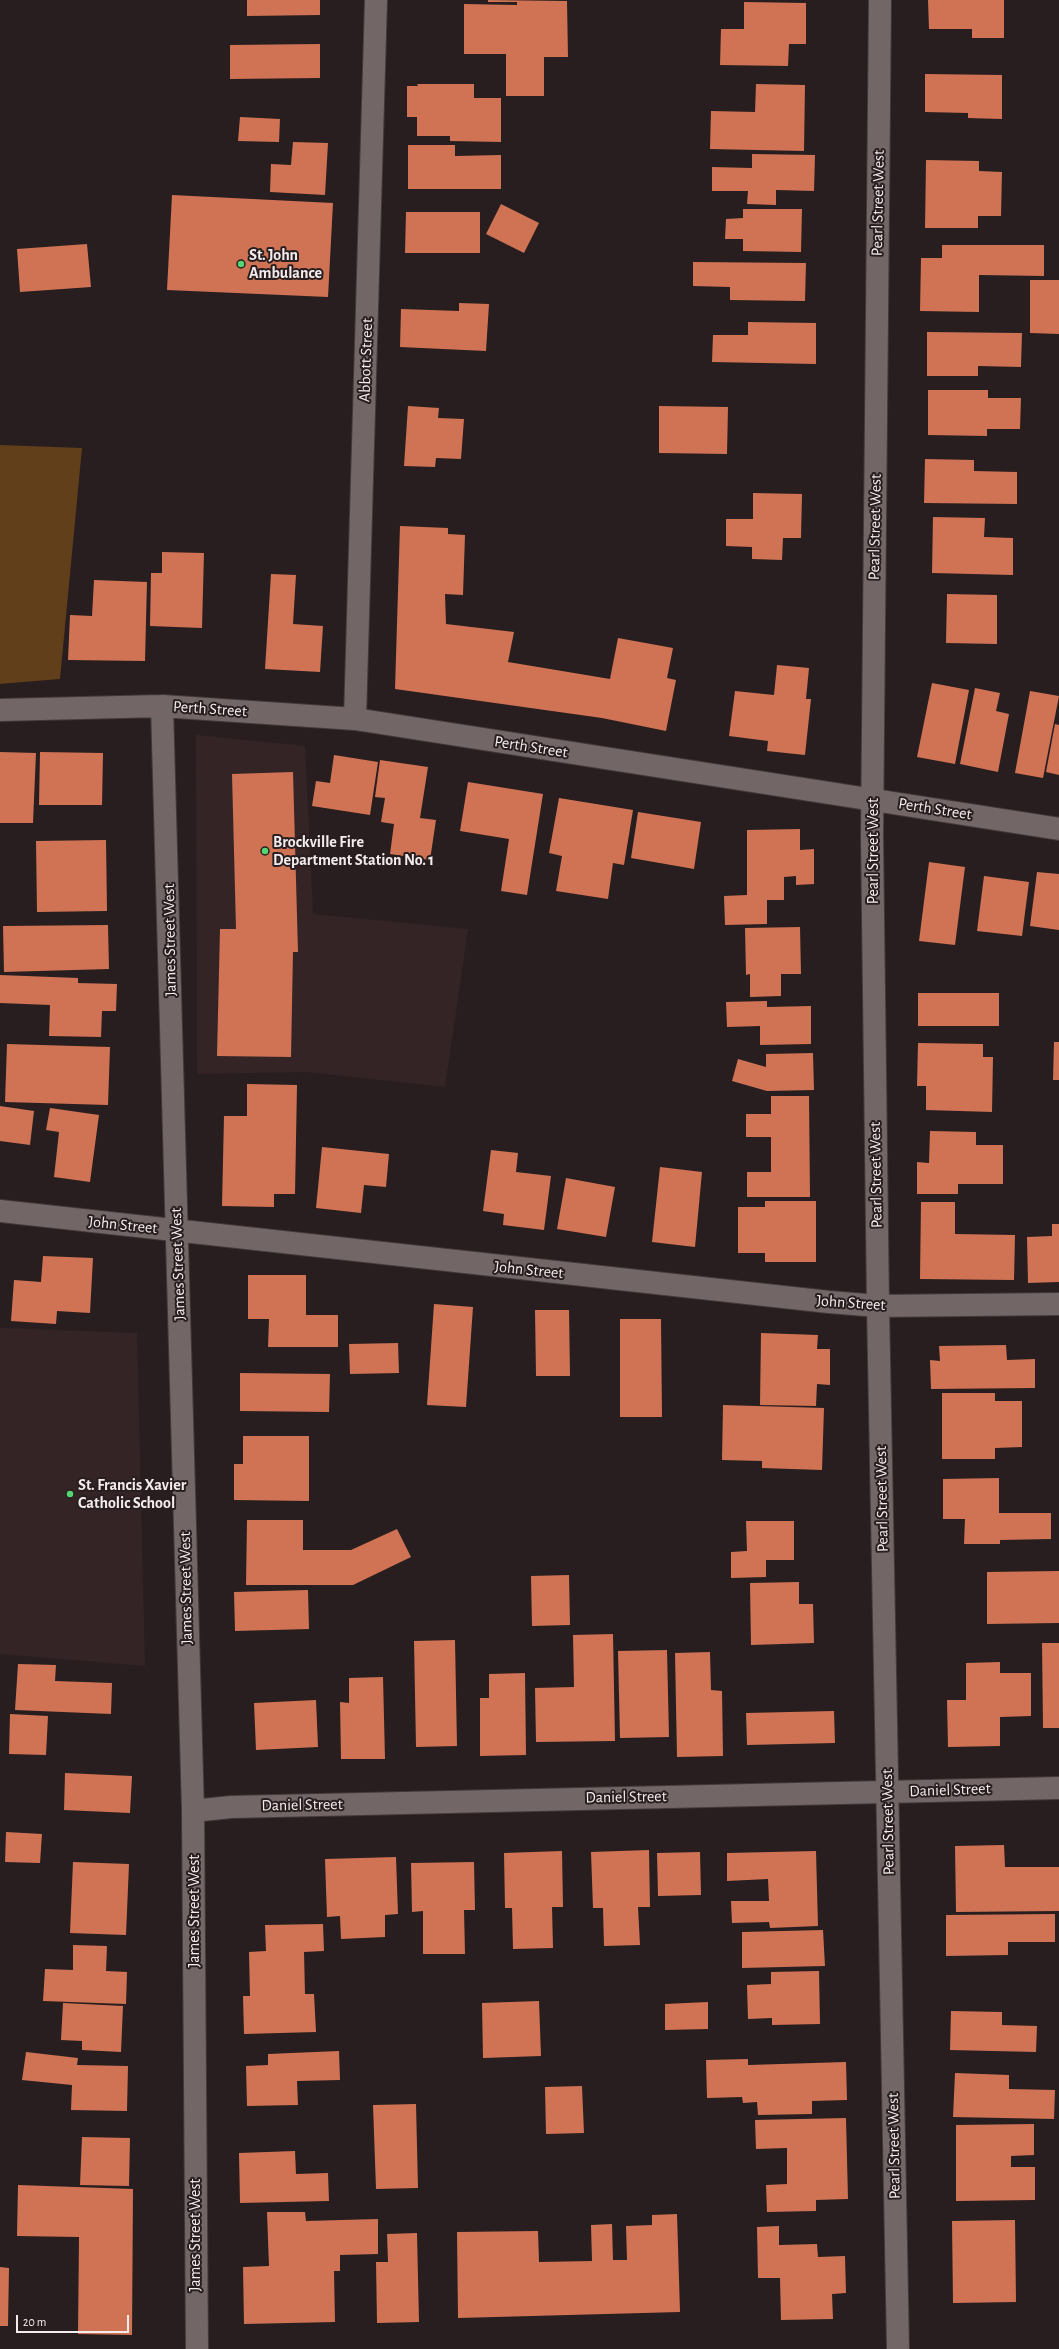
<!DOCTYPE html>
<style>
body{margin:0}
#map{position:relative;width:1059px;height:2349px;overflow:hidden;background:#281e1f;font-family:"Alegreya Sans",sans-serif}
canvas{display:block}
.scale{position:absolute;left:16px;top:2315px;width:113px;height:18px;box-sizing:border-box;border:2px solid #f3ebec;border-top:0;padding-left:5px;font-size:12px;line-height:14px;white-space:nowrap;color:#f3ebec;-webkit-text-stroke:3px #281e1f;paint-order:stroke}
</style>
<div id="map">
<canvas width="1059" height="2349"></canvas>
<div class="scale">20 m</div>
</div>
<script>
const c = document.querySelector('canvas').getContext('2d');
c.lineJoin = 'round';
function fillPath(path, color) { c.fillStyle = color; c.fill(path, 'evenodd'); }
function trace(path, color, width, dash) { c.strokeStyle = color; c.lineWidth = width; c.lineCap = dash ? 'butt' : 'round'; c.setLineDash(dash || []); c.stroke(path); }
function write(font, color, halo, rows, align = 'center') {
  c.font = font + ' "Alegreya Sans",sans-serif'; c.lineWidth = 4; c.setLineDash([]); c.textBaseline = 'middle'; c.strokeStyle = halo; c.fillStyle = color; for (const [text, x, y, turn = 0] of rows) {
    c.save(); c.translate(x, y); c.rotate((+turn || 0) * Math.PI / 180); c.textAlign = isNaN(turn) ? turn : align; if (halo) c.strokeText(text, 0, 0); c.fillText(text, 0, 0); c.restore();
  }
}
fillPath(new Path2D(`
 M196,735L305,746L313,914L468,929L445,1087L307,1072L197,1074Z
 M0,1328L137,1333L145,1666L0,1654Z`), '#352426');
fillPath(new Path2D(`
 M0,445L82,448L60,679L0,684Z`), '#613f1a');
fillPath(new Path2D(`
 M247,0H320V15L247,16Z
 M488,0L567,1L568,57H544V96H506V54H464V4L517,5V2H488Z
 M928,0H1004V38H972V29H929Z
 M744,2L806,3V44H789L788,66L720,65L721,29H744Z
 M320,44V78L230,79V45Z
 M925,74L1002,75V119L968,118V113L925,112Z
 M417,84H474V98H501V142L450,141V136H417V117H407V86H418Z
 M756,84L805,85L804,151L710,149L711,111L755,112Z
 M240,117L280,119L279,142L238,141Z
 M293,142L328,143L325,195L270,192L271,164L291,165Z
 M408,145H455V156L501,155V189H408Z
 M752,154L815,155L814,191L776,190V205L747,204L748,191H712V167L752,168Z
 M926,160L979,161V171L1002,172L1001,216H978V228H925Z
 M172,195L333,203L328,297L167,290Z
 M501,204L539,223L524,253L486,234Z
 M743,209H802L801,252L743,251V239H725L726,219L743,218Z
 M406,212H480V253H405Z
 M87,244L91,287L20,292L17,249Z
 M942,245H1044V276L979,275V312L920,311L921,258H942Z
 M693,262L806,263L805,301L730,300V287L693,286Z
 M1030,280H1059V334L1030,333Z
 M459,303L489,304L486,351L400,347L401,309L459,311Z
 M748,322L816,323V364L712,362L713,335H748Z
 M927,332L1022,333L1021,367L978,366V376H927Z
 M928,390H988V398H1021L1020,429H987V436L928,435Z
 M408,406L439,408L438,418L464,419L461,459L436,458L435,467L404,466Z
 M659,406L728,407L727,454L659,453Z
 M925,459L974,460V471L1017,472V504L924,503Z
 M753,493L802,494L801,538H783L782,560L752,559V547L726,546V519H753Z
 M933,517L985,518L984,537L1013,538V575L932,573Z
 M400,526L448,528V534L465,535L463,595L445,594L446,624L514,632L508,662L610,679L618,638L673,648L667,678L676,680L666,731L602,718L395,689Z
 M162,552L204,553L202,628L150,626L151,573H162Z
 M271,574L296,575L293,624L323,626L320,672L265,669Z
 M94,580L147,582L145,661L68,660L70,615L92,616Z
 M947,594L997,595V644L946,643Z
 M777,665L809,668L806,699H811L805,755L767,751L768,741L729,736L735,691L774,695Z
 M932,683L969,690L955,764L917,757Z
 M975,688L1000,693L996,711L1009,714L998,772L960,764Z
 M1030,691L1059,696L1043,778L1015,773Z
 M1055,724L1059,725V775L1046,772Z
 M0,752L36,753L33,823H0Z
 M40,752L103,753L102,805H39Z
 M334,755L378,762L370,815L312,806L316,781L330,783Z
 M380,760L428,767L420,818L436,820L430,860L390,854L394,824L381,822L385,798L375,797Z
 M293,772L298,952H293L291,1057L217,1056L220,929H236L232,774Z
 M468,782L543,794L527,895L501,891L509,839L460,831Z
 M559,798L633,810L624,865L613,863L608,899L556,891L562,856L549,853Z
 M638,812L701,822L694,869L631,858Z
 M800,829V850L814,849V884L796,885V876L784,877V900H767V924L725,925L724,896L747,895V830Z
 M106,840L107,911L37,912L36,841Z
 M929,862L965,867L955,945L919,941Z
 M1037,872L1059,874V930L1030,926Z
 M984,876L1029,882L1022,936L977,931Z
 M108,925L109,969L4,972L3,926Z
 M800,927L801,974H781V996L750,997V974L746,975L745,928Z
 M0,975L78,978V983L117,984L116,1011H102L101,1037L49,1036L50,1005L0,1003Z
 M918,993H999V1026H918Z
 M767,1001V1007L811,1006V1044L760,1045V1026L727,1027L726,1002Z
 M1054,1042H1059V1080H1053Z
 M918,1043L983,1044V1057H993L992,1112L926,1110V1086H917Z
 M7,1044L110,1047L108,1105L5,1102Z
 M813,1053L814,1090L767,1091L732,1081L738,1059L766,1067V1054Z
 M247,1084L297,1085L295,1194H274V1207L222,1206L224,1116H247Z
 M771,1096H809L810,1197H747V1172H771V1137H746V1114H771Z
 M0,1106L34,1111L30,1145L0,1141Z
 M50,1108L99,1115L90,1182L54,1177L59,1132L46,1130Z
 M930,1131L976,1132V1145H1003V1184H958V1194H917V1162L929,1163Z
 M322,1147L389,1154L386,1187L364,1185L361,1213L316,1208Z
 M491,1150L518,1153L516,1172L551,1176L544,1230L503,1225L504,1214L483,1211Z
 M660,1167L702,1172L695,1247L652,1242Z
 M566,1178L615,1187L606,1237L557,1229Z
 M765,1201H816V1262H765V1253H738V1207H765Z
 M921,1202H955V1234L1015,1235L1014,1280L920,1279Z
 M1052,1224H1059V1282L1028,1283L1027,1237L1052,1236Z
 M43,1256L93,1258L90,1313L57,1311L56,1324L11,1321L14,1280L41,1282Z
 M248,1275H306V1315H338V1347H268L269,1319H248Z
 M434,1304L473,1307L466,1407L427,1405Z
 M535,1310H569L570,1376H536Z
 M620,1319H661L662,1417H620Z
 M761,1333L818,1335L817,1349H830V1385L817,1384L816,1406L760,1405Z
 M398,1343L399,1373L350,1374L349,1344Z
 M1006,1345L1007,1360L1035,1359V1388L931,1389L930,1360L940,1361L939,1346Z
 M240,1373L330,1374L329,1412L240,1411Z
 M942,1393H995V1401H1022V1447L995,1448V1459H942Z
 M723,1405L824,1408L822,1470L762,1468V1461L722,1460Z
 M243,1436H309V1501L234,1500V1464H243Z
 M999,1478V1513H1051V1539L1000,1540V1544H964L965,1519H943V1479Z
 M247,1520H303V1550H351L397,1529L411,1557L353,1585H246Z
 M746,1521H794V1560H766V1577L731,1578V1552L747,1551Z
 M1059,1571V1623L987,1624V1572Z
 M569,1575L570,1625L532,1626L531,1576Z
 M799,1582V1604H813L814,1643L751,1645L750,1583Z
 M308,1590L309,1629L235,1631L234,1592Z
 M613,1634L615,1741L536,1742L535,1688L574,1687L573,1635Z
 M455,1640L457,1746L416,1747L414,1641Z
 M1042,1643H1059V1728H1043Z
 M667,1650L669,1737L620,1738L618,1651Z
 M710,1652L711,1690L722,1691L723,1756L677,1757L675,1653Z
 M1000,1662V1673H1031V1716L1000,1717V1746L948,1747L947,1700H966V1663Z
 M18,1664L56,1665L55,1681L112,1683L111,1714L15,1710Z
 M525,1673L526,1755L480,1756V1698H489V1674Z
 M383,1677L385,1759H341L340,1702L349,1703V1678Z
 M316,1700L318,1747L256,1750L254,1703Z
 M834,1711L835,1743L747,1745L746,1713Z
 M10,1714L48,1716L46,1755L9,1754Z
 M65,1773L132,1776L130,1813L64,1810Z
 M6,1832L42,1834L40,1863L5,1862Z
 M1004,1845L1005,1867H1059V1911L956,1912L955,1846Z
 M649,1850L650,1907H638L640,1945L604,1946L603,1908H593L591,1852Z
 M562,1851L563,1907H552L553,1948L513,1949L512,1908H505L504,1853Z
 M816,1851L818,1926L770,1928L769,1922L732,1923L731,1901H769L768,1879L727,1881V1853Z
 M700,1852L701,1895L658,1896L657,1853Z
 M396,1857L398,1914L385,1915V1937L341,1939L340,1916L327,1917L325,1859Z
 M73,1862L129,1864L126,1935L70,1933Z
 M474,1862L475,1910H464L465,1954H423V1911L412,1912L411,1863Z
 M1055,1914V1942H1008V1955L946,1956V1915Z
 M323,1924L324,1951L304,1952L305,1994H314L316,2032L244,2034L243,1996H250L249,1952L266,1951L265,1925Z
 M823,1930L825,1966L742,1968V1932Z
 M73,1945L107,1946L106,1971L127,1972L126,2004L43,2001L45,1969L73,1970Z
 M819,1971L820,2024L772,2025V2018L748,2019L747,1985L771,1984V1972Z
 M539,2001L541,2056L483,2058L482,2003Z
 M708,2002V2029L665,2030V2004Z
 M63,2003L123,2006L121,2052L82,2050V2041L61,2040Z
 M951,2011L1002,2012V2025L1037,2026L1036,2052L950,2050Z
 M339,2051L340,2080L297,2081L298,2105L247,2106L246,2066L268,2065V2054Z
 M26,2052L78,2058L77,2065L128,2066L127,2111L71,2110L72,2085L22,2080Z
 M748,2059V2065L846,2062L847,2100L812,2101V2114L758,2115L757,2102L743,2103L742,2097L707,2098L706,2060Z
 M955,2073L1009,2075V2089L1055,2090L1054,2119L953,2117Z
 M582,2086L584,2133L546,2134L545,2087Z
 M416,2104L418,2188L376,2189L373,2105Z
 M846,2118L848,2199L816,2200V2211L767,2212L766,2185L787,2184V2148L756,2149L755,2120Z
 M1034,2124V2155L1011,2156V2167H1035V2200L956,2201V2125Z
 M82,2137L130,2138L129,2186L80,2185Z
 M295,2151L296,2174L328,2173L329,2201L240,2203L239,2153Z
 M18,2185L133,2189L132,2335L78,2334L79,2237L17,2236Z
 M267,2212H305L306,2221L378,2219V2254L340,2255V2271H334L335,2322L244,2324L243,2267L269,2266Z
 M677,2214L680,2312L458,2318L457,2232L538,2231L539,2262L592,2261L591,2225L612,2224L613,2260H627L626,2226L652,2225V2215Z
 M1015,2220L1016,2302L953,2303L952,2221Z
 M779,2226V2245L817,2244L818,2257L845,2256L846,2293L832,2294L833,2319L781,2320L780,2278H758L757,2227Z
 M417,2233L419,2322L377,2323L376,2262H388L387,2234Z
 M0,2267L9,2268L8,2326H0Z`), '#d07354');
const minor = new Path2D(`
 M880,0L872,836L878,1306L898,2349
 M162,706L193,1811L197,2349
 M0,710L162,706L355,719L1059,829
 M355,719L376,0
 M0,1211L829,1302L878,1306L1059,1304
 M193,1811L231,1807L1059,1788`);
trace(minor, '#433a3b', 24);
trace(minor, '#736667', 22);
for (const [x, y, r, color] of [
 [241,264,4,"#52d673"],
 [265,851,4,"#52d673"],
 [70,1494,4,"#52d673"]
]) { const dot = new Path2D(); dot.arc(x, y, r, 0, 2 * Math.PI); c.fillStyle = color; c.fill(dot); trace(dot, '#281e1f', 1.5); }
write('16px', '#f3ebec', '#281e1f', [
 ["Pearl Street West",878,203,-89],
 ["Abbott Street",366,360,-88],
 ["Pearl Street West",875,527,-89],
 ["Perth Street",210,709,4],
 ["Perth Street",531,747,9],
 ["Perth Street",935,809,9],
 ["Pearl Street West",873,851,-90],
 ["James Street West",170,940,-91],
 ["Pearl Street West",876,1175,-91],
 ["John Street",123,1225,6],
 ["James Street West",178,1264,-92],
 ["John Street",529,1270,6],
 ["John Street",851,1303,4],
 ["Pearl Street West",882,1499,-91],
 ["James Street West",186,1588,-91],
 ["Daniel Street",950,1790,-2],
 ["Daniel Street",626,1797,-1],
 ["Daniel Street",302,1805,-1],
 ["Pearl Street West",888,1822,-91],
 ["James Street West",194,1911,-90],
 ["Pearl Street West",894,2146,-91],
 ["James Street West",195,2235,-90]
]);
write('bold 16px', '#f3ebec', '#281e1f', [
 ["St. John",249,255],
 ["Ambulance",249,273],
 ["Brockville Fire",273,842],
 ["Department Station No. 1",273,860],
 ["St. Francis Xavier",78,1485],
 ["Catholic School",78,1503]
], 'left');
</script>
